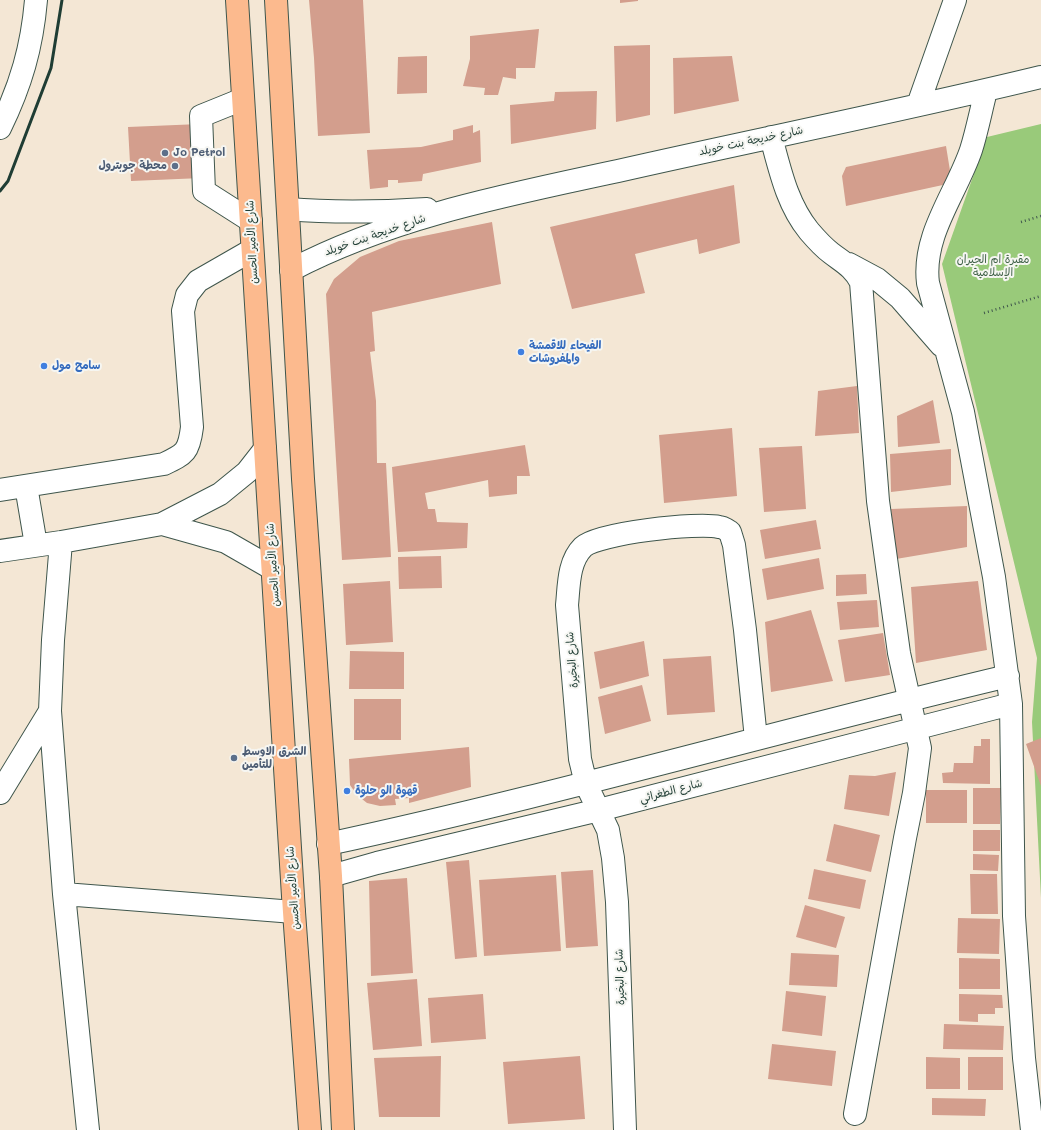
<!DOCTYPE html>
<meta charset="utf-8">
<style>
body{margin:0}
canvas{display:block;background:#f4e7d5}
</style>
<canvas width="1041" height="1130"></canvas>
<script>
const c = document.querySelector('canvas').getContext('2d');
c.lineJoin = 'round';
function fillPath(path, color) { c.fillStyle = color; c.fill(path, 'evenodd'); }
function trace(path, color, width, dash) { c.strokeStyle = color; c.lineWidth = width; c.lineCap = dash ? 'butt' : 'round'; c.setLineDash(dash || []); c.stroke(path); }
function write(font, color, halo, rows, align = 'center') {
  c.font = font + ' Mali,"Playpen Sans Arabic",sans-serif'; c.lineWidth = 4; c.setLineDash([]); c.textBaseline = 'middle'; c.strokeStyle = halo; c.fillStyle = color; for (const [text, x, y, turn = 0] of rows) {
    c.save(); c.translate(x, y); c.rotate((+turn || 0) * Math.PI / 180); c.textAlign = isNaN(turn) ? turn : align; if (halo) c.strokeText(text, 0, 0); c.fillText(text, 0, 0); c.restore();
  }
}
fillPath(new Path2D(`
 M1041,124V898L1032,722L1037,658L942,264L987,137Z`), '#99ca7a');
fillPath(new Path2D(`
 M309,0H363L370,133L318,136L314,58Z
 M620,0H638V1L620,3Z
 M539,29L535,68H516V79L503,77L498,95H484L485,88L463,86L470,59V36Z
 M650,45V115L616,122L614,46Z
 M427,56V93L397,94L398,57Z
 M732,56L739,101L674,114L673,58Z
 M597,91L596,129L511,144L510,105L554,101L555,92Z
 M200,124L202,178L131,181L128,127Z
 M473,125V133L480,130L481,162L423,174L422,181L398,183V180H388V187L370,189L367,150L421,147L453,140V130Z
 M946,146L952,183L846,206L842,176L846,167Z
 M734,185L740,243L699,254L697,239L635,254L645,293L572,309L550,227Z
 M492,222L501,284L372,312L375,351L370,352L376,401L377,463H386L391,557L342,560L326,294L334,279L360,257L399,241Z
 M857,386L859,433L815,436L818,391Z
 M933,400L940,443L898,447L897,416Z
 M732,428L737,496L664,503L659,435Z
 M525,445L530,476H517V494L489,497L488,480L425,493L428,509H435L437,522L468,523L467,548L398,552L392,467Z
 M802,446L806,509L764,512L759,448Z
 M951,449V485L891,492L890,454Z
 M967,506V547L896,559L891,509Z
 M816,520L821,549L765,559L760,530Z
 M441,556L442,588L399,589L398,557Z
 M819,558L824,589L767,600L762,569Z
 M866,574L867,594L836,596V575Z
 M390,581L393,642L346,645L343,584Z
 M978,581L987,650L916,663L911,587Z
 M877,600L879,627L840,630L837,602Z
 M811,610L833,681L771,692L765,622Z
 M883,633L890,675L845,682L838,640Z
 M644,641L649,676L600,689L594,652Z
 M350,651L404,652V689H349Z
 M711,656L715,712L667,715L663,659Z
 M642,685L651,721L605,734L598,697Z
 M354,699H401V740H354Z
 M1041,738V786L1026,744Z
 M981,739H990V784L943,783L942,773L953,772L954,763H973L974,746H981Z
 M469,747L471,787L409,803V798L395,799L396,805L380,806L367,803L357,795L350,785L349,759Z
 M896,772L889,816L844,809L849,775L875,776Z
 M973,788H1001L1000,824H973Z
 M926,790H967V823H926Z
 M834,824L880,835L871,872L826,861Z
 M973,830H1000V851H973Z
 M973,854L999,855L998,871L973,870Z
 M469,860L477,957L455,959L446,862Z
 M814,869L866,880L860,909L808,899Z
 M593,870L598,946L566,948L561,872Z
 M970,874H997L998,914H971Z
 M556,875L561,951L484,956L479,880Z
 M407,878L413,973L371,976L369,881Z
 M805,905L845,917L836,948L796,937Z
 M958,918L1000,919L999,954L957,953Z
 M791,953L839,955L837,987L789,985Z
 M959,958L1000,959V989H959Z
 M417,979L422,1046L373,1050L367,983Z
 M786,991L826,996L822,1036L782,1031Z
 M483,994L486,1039L431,1043L428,998Z
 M959,994L1002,995L1003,1008H995V1014H978V1022L959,1021Z
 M944,1024L1004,1026L1003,1050L943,1049Z
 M772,1044L836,1051L832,1086L768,1079Z
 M441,1056L440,1117H379L374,1058Z
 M580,1056L585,1119L508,1124L503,1062Z
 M926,1057L960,1058V1089H926Z
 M968,1057H1003V1090H968Z
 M932,1098L986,1099L985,1116L932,1115Z`), '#d39e8d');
const minor = new Path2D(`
 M986,91C981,110 977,131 971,150C956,194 922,235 928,283L963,412L994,577L1011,704L1014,916L1024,1058L1032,1130
 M243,99L201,116L204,191L251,221
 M918,105L955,0
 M0,128C21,85 32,47 36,0
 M771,137C780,170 787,204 809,231C815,238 823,247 831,253C844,263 853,267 861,282L878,501L899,653L920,748L914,793L905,838L855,1114
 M288,209C335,213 380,212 427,209
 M849,264L877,279L900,298L941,345
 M291,270C392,217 507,195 618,171C759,139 901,111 1041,77
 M26,486L36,545
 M0,490L164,464C185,454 189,452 192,427L183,311L187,295L198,281L252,250
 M162,524L226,542L273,569
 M61,542L53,640L50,711L64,894L88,1130
 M0,551L61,542L162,524L220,494L247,472L265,449
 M0,793L50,711
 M328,844C556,795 780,730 1008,676
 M331,876L377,863L599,810L1011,704
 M64,894L294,912
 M625,1130L617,902L613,858L608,830L586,784L580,759L567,605C569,586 568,562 583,547C598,533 698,522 719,527C723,527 727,530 730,532L734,545L745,630L756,739`);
const highway = new Path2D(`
 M237,0L294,912L310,1130
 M276,0L303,479L331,876L343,1130`);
trace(minor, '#3f564c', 24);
trace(highway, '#3f564c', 24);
trace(new Path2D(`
 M1021,222L1041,216
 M984,313L1041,296`), '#3f564c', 2.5, [1, 3]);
trace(minor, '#fff', 22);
trace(highway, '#fcba8e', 22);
trace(new Path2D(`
 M0,191L8,181L51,68L62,0`), '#1f3d34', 3);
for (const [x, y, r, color] of [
 [165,153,4,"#5c6f8a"],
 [175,166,4,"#5c6f8a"],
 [521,352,4,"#3f7fe0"],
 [44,366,4,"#3f7fe0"],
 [234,758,4,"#5c6f8a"],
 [347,791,4,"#3f7fe0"]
]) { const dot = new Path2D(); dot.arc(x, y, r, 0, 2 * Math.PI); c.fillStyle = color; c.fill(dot); trace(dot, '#f6f6f2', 1.5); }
write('11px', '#1f3d34', '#f6f6f2', [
 ["شارع خديجة بنت خويلد",751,141,-12],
 ["شارع خديجة بنت خويلد",375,235,-19],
 ["شارع الأمير الحسن",252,242,-93],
 ["شارع الأمير الحسن",273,565,-94],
 ["شارع البخيرة",572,660,-95],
 ["شارع الطغرائي",671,791,-15],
 ["شارع الأمير الحسن",293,888,-94],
 ["شارع البخيرة",620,977,-92]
]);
write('bold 11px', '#4e5e75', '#f6f6f2', [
 ["Jo Petrol",173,153],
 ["محطة جوبترول",167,166,"right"],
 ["الشرق الاوسط",242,752],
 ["للتأمين",242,765]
], 'left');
write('11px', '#3e6046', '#f6f6f2', [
 ["مقبرة ام الحيران",993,260],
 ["الإسلامية",993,273]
]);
write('bold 11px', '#366cbe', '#f6f6f2', [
 ["الفيحاء للاقمشة",529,346],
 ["والمفروشات",529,359],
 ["سامح مول",52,366],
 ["قهوة الو حلوة",355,791]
], 'left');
</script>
